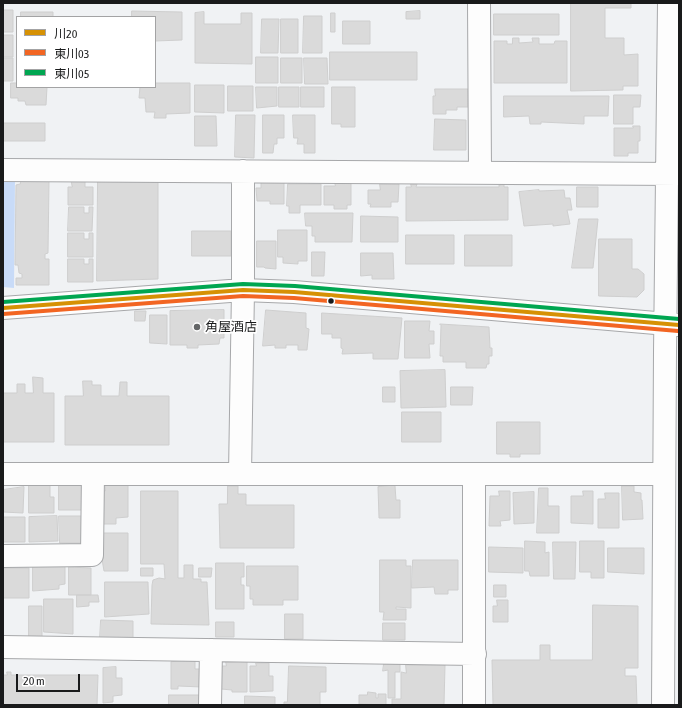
<!DOCTYPE html>
<meta charset="utf-8">
<style>
body{margin:0}
#map{position:relative;width:682px;height:708px;overflow:hidden;background:#f0f2f4;font-family:"Asap Condensed","Noto Sans JP",sans-serif}
canvas{display:block}
.frame{position:absolute;inset:0;border:4px solid #191a1b;pointer-events:none}
.legend{position:absolute;left:16px;top:16px;width:140px;height:72px;box-sizing:border-box;background:#fff;border:1px solid #a3a3a4;margin:0;padding:5px 7px;list-style:none;font-size:12px;color:#191a1b}
.legend li{display:flex;align-items:center;gap:8px;height:20px}
.legend b{width:20px;border:1px solid #a3a3a4}
.scale{position:absolute;left:16px;top:674px;width:64px;height:18px;box-sizing:border-box;border:2px solid #191a1b;border-top:0;padding-left:5px;font-size:12px;line-height:14px;white-space:nowrap;color:#191a1b;-webkit-text-stroke:3px #fff;paint-order:stroke}
</style>
<div id="map">
<canvas width="682" height="708"></canvas>
<div class="frame"></div>
<ul class="legend">
<li><b style="height:5px;background:#d69104"></b>川20</li>
<li><b style="height:5px;background:#f26522"></b>東川03</li>
<li><b style="height:5px;background:#00a651"></b>東川05</li>
</ul>
<div class="scale">20 m</div>
</div>
<script>
const c = document.querySelector('canvas').getContext('2d');
c.lineJoin = 'round';
function fillPath(path, color) { c.fillStyle = color; c.fill(path, 'evenodd'); }
function trace(path, color, width, dash) { c.strokeStyle = color; c.lineWidth = width; c.lineCap = dash ? 'butt' : 'round'; c.setLineDash(dash || []); c.stroke(path); }
function write(font, color, halo, rows, align = 'center') {
  c.font = font + ' "Asap Condensed","Noto Sans JP",sans-serif'; c.lineWidth = 3.5; c.setLineDash([]); c.textBaseline = 'middle'; c.strokeStyle = halo; c.fillStyle = color; for (const [text, x, y, turn = 0] of rows) {
    c.save(); c.translate(x, y); c.rotate((+turn || 0) * Math.PI / 180); c.textAlign = isNaN(turn) ? turn : align; if (halo) c.strokeText(text, 0, 0); c.fillText(text, 0, 0); c.restore();
  }
}
fillPath(new Path2D(`
 M3,180H15L14,288L3,287Z`), '#c8dbf8');
const building = new Path2D(`
 M571,3H631V8H605V38H624V55L638,54V86H623V90L571,91Z
 M3,10H13V32H3Z
 M132,11L182,12V40L155,41V17H132Z
 M420,11V19H406V12Z
 M21,12H53V17H21Z
 M204,12V24H241V13H252V64L195,63V13Z
 M331,13H335V32H331Z
 M494,14H559V35H494Z
 M304,16H322V53H303Z
 M262,19H279L278,53H261Z
 M281,19H298V53H281Z
 M343,21H370V44H343Z
 M3,35H13V57H3Z
 M513,38H519V43L533,42L532,38H539V44H554L555,41H567V83H494V41H507V44H512Z
 M330,52H417V80H330Z
 M256,57H278V83H256Z
 M3,58H13V81H3Z
 M281,58H302V83H281Z
 M304,58H327L328,84H305Z
 M11,83H17V87H47L46,105H26L25,101H18V98H11Z
 M155,83H190V113L166,114V118H154L155,112H146L145,98H139L140,87H155Z
 M195,85H224V113L195,112Z
 M228,86H253V111H228Z
 M256,87H277V106L257,108Z
 M279,87H299V107H279Z
 M301,87H324V107H301Z
 M332,87H355V127H341V124H332Z
 M435,89H468V107H457V110H446V114H433V96H435Z
 M614,95H641L640,107H633V124H614Z
 M504,96H609L608,116H584V124L541,122V124H530L529,116L504,117Z
 M236,115H255L254,158L235,157Z
 M263,115H284V138H277V144H274L273,153H263Z
 M293,115H315V153H304V144H297L298,138H294Z
 M195,116H216L217,146H195Z
 M435,119L466,120V150H434Z
 M3,123H45V141H3Z
 M633,126H640V141H638V153H628V156H614V128H633Z
 M71,179H85V187H93V205H68V187H72Z
 M98,179H158V279L97,281Z
 M21,181H49L48,253L45,254V259H49V285H16V278H22V274L19,273L18,265H15L16,185L20,184Z
 M284,182V204H270V201H257L256,188H261V183Z
 M335,182L351,183V205H347V209H334V205H324V186H335Z
 M288,184H321V205H300V213H289V206H287Z
 M380,184H399L398,202H391V207H370L371,204H368V190H380Z
 M411,184H417L416,187H499V185L504,184V187H508V220L406,221V187H411Z
 M577,187H598V207H577Z
 M539,190V191L564,190L565,198H570L572,210H567L570,224L553,226V224L524,226L519,192Z
 M69,207H84V213H89V207H93L92,231H68Z
 M305,213H353L352,242H315V236H312V226H306Z
 M361,216L398,217V242H361Z
 M579,219H598L593,268H572Z
 M278,230H307V261H298V264L283,263V257H278Z
 M192,231H231V256H192Z
 M68,233H84V239H89V233H93V257H68Z
 M406,235H454V264H406Z
 M465,235H512V266H465Z
 M599,239H632V269H638L644,274V290L637,297L599,296Z
 M257,241H276V269L265,268L264,267H257Z
 M312,252H325L324,276H312Z
 M361,253H393L394,279H372V275L361,276Z
 M68,259H84V264H89V259H93V282H68Z
 M224,310V338H220L219,344L198,345V348H187V345H170V311Z
 M266,310L306,313V328L309,329L307,350H298V345H286V348H275V345L263,346Z
 M135,311H146L145,321H135Z
 M322,313L402,318L398,359H373V353L342,354L343,349L341,348V338H332V334H322Z
 M150,315H167V344L150,343Z
 M405,321H430L429,331H434V344H429L430,358H405Z
 M440,324L489,327L490,348H492V356H489V364H487L486,368H466V362H443V356H440L441,326Z
 M445,370L446,407L401,408L400,371Z
 M33,377L43,378V393H54V442H3V393H17V384H25V393H33Z
 M83,381H92V385H101V396H119L120,382H127V396H169V445H65V396H83Z
 M383,387H395V402H383Z
 M451,387H473L472,405H451Z
 M402,412H441V442H402Z
 M497,422H540V454H520V457H510V454H497Z
 M29,481H50V497H54V513H29Z
 M105,483H128V517L116,518V524H102V491H105Z
 M59,485H85V510H59Z
 M228,486H238V494H246V505H294V548H220L219,504H227Z
 M395,486L396,500H400V518H379L378,487Z
 M622,486H634V492L641,493V500H642L643,519L623,520Z
 M24,487L23,513L3,512V490Z
 M539,488H548V506H559V533H537Z
 M141,491H178V578H184V565H193V579H201V582H207L209,625L151,624L152,585L153,580L159,578L165,579L164,564H141Z
 M499,491H510V520L500,521L501,526H489L490,496H499Z
 M583,491H593V524L571,523V496H583Z
 M534,492V523L514,524L513,493Z
 M605,493H619V528H598V499H605Z
 M57,516L58,541L29,542V517Z
 M59,516H86V543H60Z
 M3,517H25V542H3Z
 M101,533H128V571H104L101,553Z
 M525,541L545,542V553L549,552V576H530L529,571H525Z
 M580,541H604V578H591V572H580Z
 M553,542H576L575,579H554Z
 M489,547L523,548V573L489,572Z
 M608,548H644V574L608,572Z
 M380,560H406V566H411V608L396,607V609H406V620H383L384,612H380Z
 M413,560H458V590H448V594H435L434,587L412,588Z
 M216,563H244V577H241V585H244V609H216Z
 M33,566H65V584L59,585V589L33,591Z
 M247,566H298V600H283V605H253V599H250V586H247Z
 M69,567L91,568V595H69Z
 M3,568H29V598H3Z
 M141,568H153V576H141Z
 M199,568H212L211,577H199Z
 M105,582H148L149,614L105,617Z
 M494,585H506V597H494Z
 M77,595H98L99,602H89V606L77,607Z
 M44,599H73V634L44,632Z
 M497,600H508V622H493V606H497Z
 M593,605L638,606V668H625V676H636L637,705H493L492,660H540V645H550V660H592Z
 M29,606H42V637H29Z
 M285,614H303V639H285Z
 M101,620L133,621V639H100Z
 M216,622H234V637H216Z
 M383,623H405V640H383Z
 M195,661V669H203L202,687L178,686V689H171V662Z
 M226,661H247V692H232V690L221,689V666H226Z
 M256,663H269V676H273V691L250,692V666H256Z
 M384,664H400V672H395V698H388V670L383,671Z
 M406,665H445L444,705H392V699H401V672L406,673Z
 M289,666L326,667V692H320V705H284V702H287Z
 M116,667V678H122V695L113,696V702L103,703V668Z
 M7,672H11V675H98L97,705H3V675H7Z
 M368,692L376,693V698H378V694H386V705L359,704V695H367Z
 M169,695H201V705H169Z
 M245,696L275,697V705H245Z`);
fillPath(building, '#dadada');
trace(building, '#cecece', 1);
const minor = new Path2D(`
 M479,3L480,172
 M3,170L679,174
 M3,308L243,290L294,292L679,325
 M3,474H664
 M240,474L243,290V171
 M3,556L92,555L93,474
 M3,647L475,654
 M210,705L211,650
 M474,705V474
 M663,705L665,352L669,3`);
trace(minor, '#a7a8aa', 24);
trace(minor, '#fdfdfd', 22);
trace(new Path2D(`
 M3,308L243,290L294,292L679,325`), '#d69104', 4);
trace(new Path2D(`
 M3,314L243,296L294,298L678,331`), '#f26522', 4);
trace(new Path2D(`
 M3,302L243,284L295,286L679,319`), '#00a651', 4);
for (const [x, y, r, color] of [
 [331,301,3.5,"#191a1b"],
 [197,327,4,"#646667"]
]) { const dot = new Path2D(); dot.arc(x, y, r, 0, 2 * Math.PI); c.fillStyle = color; c.fill(dot); trace(dot, '#fff', 1.5); }
write('13px', '#191a1b', '#fff', [
 ["角屋酒店",205,327]
], 'left');
</script>
